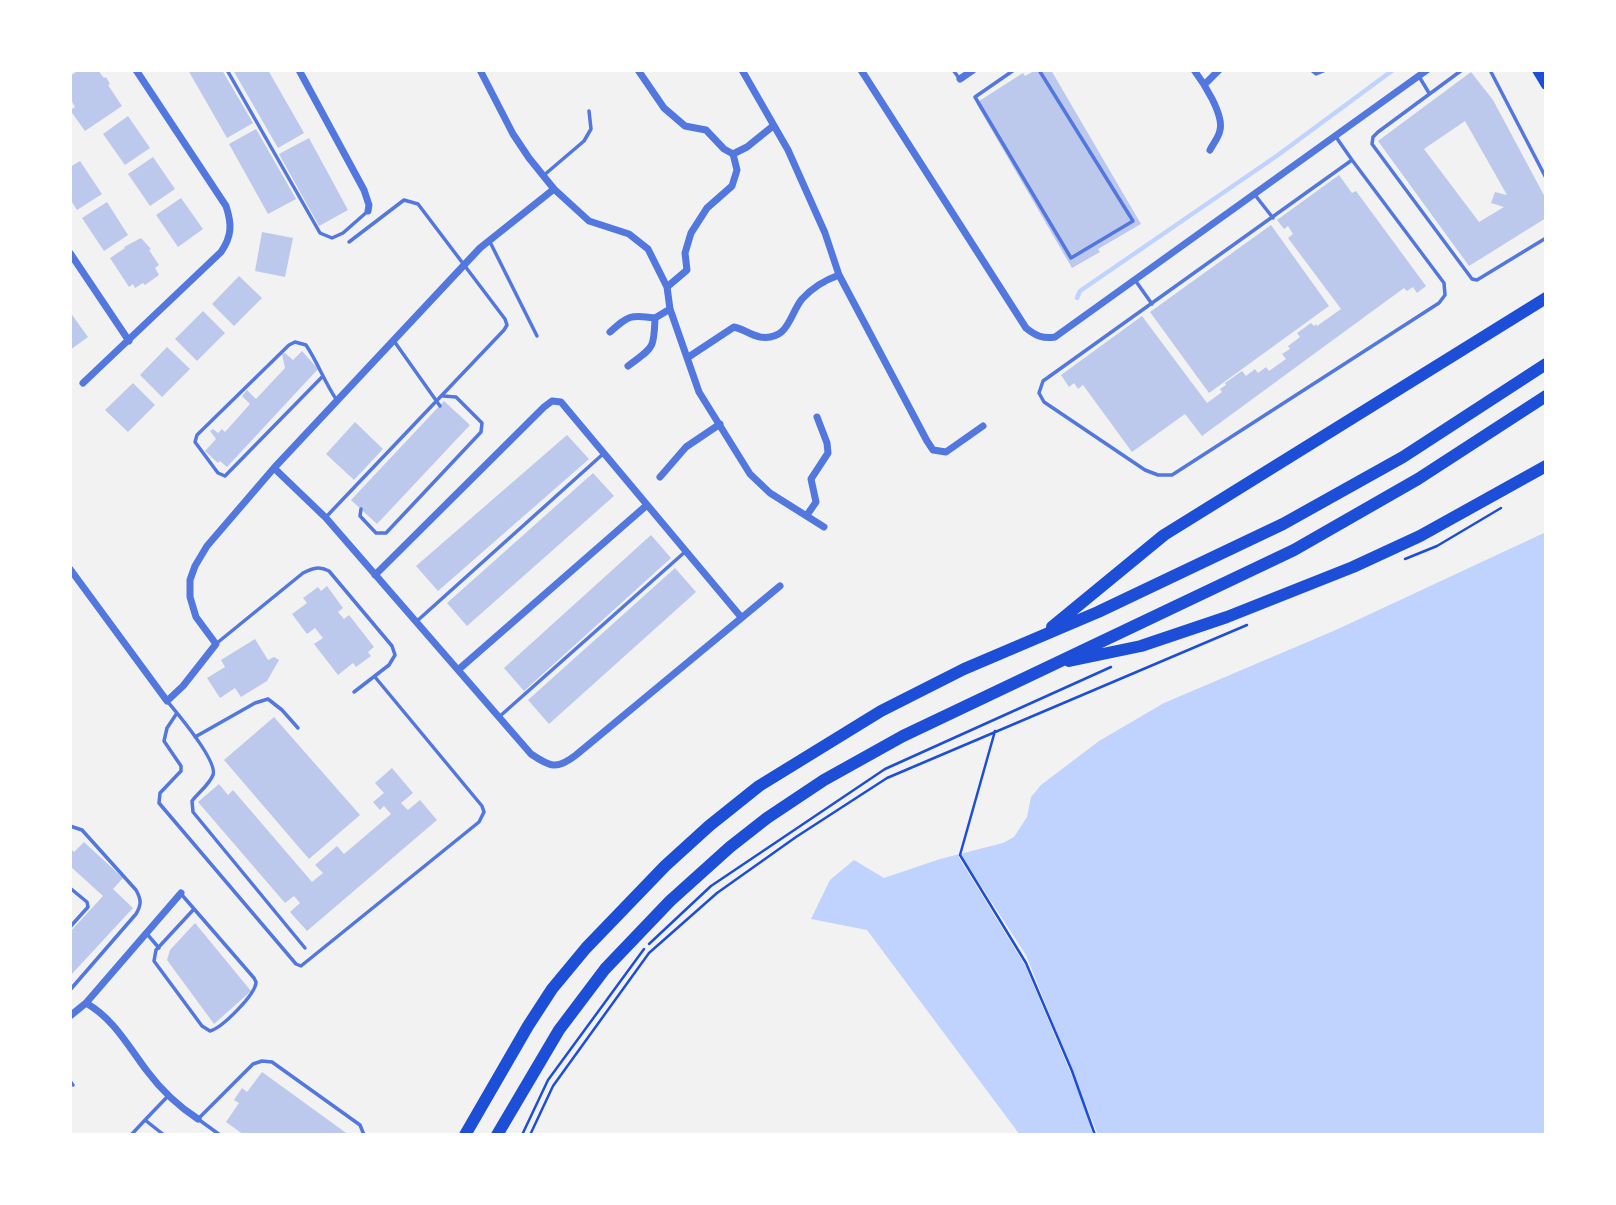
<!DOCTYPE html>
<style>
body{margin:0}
#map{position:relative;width:1616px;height:1205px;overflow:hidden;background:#f2f2f2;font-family:"PT Serif",serif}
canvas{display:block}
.frame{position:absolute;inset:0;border:72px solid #fff;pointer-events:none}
</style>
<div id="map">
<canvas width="1616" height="1205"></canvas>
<div class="frame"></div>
</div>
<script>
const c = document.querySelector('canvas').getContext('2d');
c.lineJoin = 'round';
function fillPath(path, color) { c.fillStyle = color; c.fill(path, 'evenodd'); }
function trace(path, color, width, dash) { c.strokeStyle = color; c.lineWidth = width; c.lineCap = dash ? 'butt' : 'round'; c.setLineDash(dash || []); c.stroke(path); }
fillPath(new Path2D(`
 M1546,532V1135H1020L867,930L811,919L830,880L854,860L884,878L940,859L1003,843L1014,837L1027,817L1031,797L1041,785L1099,741L1164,703L1338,629Z`), '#bfd3fe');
fillPath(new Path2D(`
 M961,855L1026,955L1098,1135H1093L1082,1100L1026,967L958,856Z`), '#f2f2f2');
trace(new Path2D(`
 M1077,298L1080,291L1278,155L1393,70`), '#bfd3fe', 4.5);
fillPath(new Path2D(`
 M79,70H98L104,78L106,77L110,84L108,85L122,106L85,131L70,110L75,107L70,98V80L72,79L70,76Z
 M188,70H222L253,123L227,138Z
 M233,70H268L304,133L278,148Z
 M1036,70H1051L1141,224L1098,249L1100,252L1072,268L976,103L1023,73L1025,76Z
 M1471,72L1493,100L1546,199V218L1469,266L1378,141ZM1465,121L1507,195L1495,192L1491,203L1504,207L1479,222L1424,149Z
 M128,116L150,148L125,165L103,134Z
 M256,129L296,199L268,214L229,144Z
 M309,138L348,210L319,226L279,154Z
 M153,157L175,189L150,206L128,174Z
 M80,161L102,194L77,210L70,199V167Z
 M1339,175L1352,193L1356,191L1426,286L1417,293L1413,287L1407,291L1404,288L1202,436L1185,414L1132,452L1083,385L1078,389L1074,383L1069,387L1061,375L1142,316L1207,403L1222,392L1220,389L1226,385L1225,383L1242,371L1246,376L1255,369L1258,373L1266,367L1269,371L1286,359L1282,354L1290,349L1288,346L1300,337L1297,333L1311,323L1314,326L1316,324L1317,326L1341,309L1288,238L1293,234L1288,226L1284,229L1277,220Z
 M181,198L203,229L178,247L156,215Z
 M107,202L128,235L104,251L82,218Z
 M1271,225L1329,306L1209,393L1150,312Z
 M262,232L293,238L285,277L255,271Z
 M141,238L151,249L149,250L159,265L155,268L159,275L145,285L143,283L135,288L133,284L129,287L110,258L125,248L124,247Z
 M239,276L262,298L234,326L212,304Z
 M203,311L225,333L197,361L175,339Z
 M70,312L88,337L70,350Z
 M167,347L190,369L162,397L140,375Z
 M302,351L318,369L227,467L220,461L218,463L205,451L216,439L210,431L213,429L218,433L222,429L225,432L250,404L242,396L247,390L256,399L285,368L282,354L285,353L293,360Z
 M133,383L155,405L128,432L105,410Z
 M444,401L470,425L377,524L351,500Z
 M355,422L383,449L354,480L326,454Z
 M567,435L589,459L438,591L416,566Z
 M593,473L614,496L467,626L447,603Z
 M651,535L671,558L524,691L504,668Z
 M675,568L696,592L549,724L528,700Z
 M327,586L343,608L338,612L344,619L349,615L374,647L368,652L371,656L356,667L353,663L338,675L314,644L323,638L315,628L307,634L292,614L307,603L303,598L318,587L321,591Z
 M255,639L268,660L274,657L279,660L267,681L241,697L235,688L220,698L207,678L225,667L221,660Z
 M274,717L360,815L309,859L224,760Z
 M392,768L413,793L401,803L408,810L420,800L437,820L307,931L290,912L300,903L294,896L285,903L198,802L219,784L228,795L233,790L312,882L323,873L315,865L337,846L344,854L391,814L384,806L380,810L373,802L384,793L375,783Z
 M84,842L123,878L113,889L133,908L70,976V932L103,896L70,866V848L74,852Z
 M195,923L251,991L214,1024L167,960L170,950Z
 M262,1072L349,1135H244L226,1122L239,1103L234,1100L242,1088L247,1092Z`), '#bdc9ec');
trace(new Path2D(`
 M1405,559L1437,546L1501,508
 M995,731L960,855L1026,963L1072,1071L1095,1135
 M649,944L711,886L885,769L1111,667
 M522,1135L548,1080L644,949
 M530,1135L553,1086L649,953L717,893L796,837L887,778L1247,625`), '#1d4ed8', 2.5);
trace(new Path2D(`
 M227,70L320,233L332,238L343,233L368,211
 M953,70L959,78
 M1014,70L975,97L1071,258L1133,221L1039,70
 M1311,70L1316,74L1326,70
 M1462,70L1378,132L1373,137L1372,144L1472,279L1477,280L1546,238
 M1490,70L1546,178
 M1420,78L1429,93
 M1336,137L1352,160
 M1352,160L1444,283L1445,295L1439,303L1172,475H1158L1145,470L1044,402L1039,393L1043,381Z
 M543,176L584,141L591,129L589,111
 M1255,195L1273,218
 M490,242L537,336
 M1135,280L1152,304
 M394,341L440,406
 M322,377L225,476L218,473L195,442L197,435L289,345L295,342L306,345C318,363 324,381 336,399
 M361,509L360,516L376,533H386L481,432L482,423L456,397L443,396
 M326,517L504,330L507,325L505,319L418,204L404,200L349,242
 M417,621L603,454
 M217,643L303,573C313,568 319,566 329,571L392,646L395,655L389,665L354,692
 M167,701C177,713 218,761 213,775C209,785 198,793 192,801L193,812L305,948
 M177,713L167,728L164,741L181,766V771L160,793L159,803L296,964L301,966L479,822L484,812L482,806L375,677
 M499,717L686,551
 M195,737L255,703L268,699L282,710L298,728
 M70,826L82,830L136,890C141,899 142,904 136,914L70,990
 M70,888L87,902L88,907L70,927
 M182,895L254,978L256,982C256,994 222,1028 210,1031L202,1026L154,961L156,950L194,909
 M147,934L159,948
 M70,1081L73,1085
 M145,1120L168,1096
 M131,1135L145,1120L164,1135
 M220,1135L198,1119L253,1064L262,1061L272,1062L360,1125L364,1135`), '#5277de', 3.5);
trace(new Path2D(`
 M299,70L364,190L369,205L368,211
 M480,70L513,134L529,158L554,189L589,221L629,234L648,249L667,287L670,309L699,392L750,474L770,493L824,527
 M638,70L664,108L685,126L706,130L724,149L733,154L747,147L773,126
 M742,70L788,150L825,233L839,275L927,441L933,450L946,452L983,426
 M861,70L1026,328C1036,336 1043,339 1055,337L1427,70
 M1194,70C1203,82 1224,114 1220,130C1219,137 1213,144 1210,150
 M960,79L973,70
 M1205,84L1219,70
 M70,253L129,341
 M667,287L687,270L685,253L691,233L707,208L732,186L737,170L733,154
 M610,332C628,316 630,314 655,318L670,309
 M687,358L734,327C743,329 751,335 760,337C789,341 789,315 802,299C812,288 825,280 839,275
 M628,366C653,347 654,350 655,318
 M83,383L221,252C232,236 232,224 226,206L136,70
 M274,468L326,518L531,754C550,767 557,770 576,755L780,586
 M660,477L686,447L720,424
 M807,515L816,502L811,479L828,453L827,443L817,417
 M70,569L167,701L183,686L216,644L196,617L190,597V580L195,566L207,546L274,468L480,248L554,189
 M375,575L544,407L552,401L561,402L741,617
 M458,670L647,505
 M86,1003C114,1019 128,1046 147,1071C162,1091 178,1106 198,1119
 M70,1016L86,1003L181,893`), '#5277de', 7);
trace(new Path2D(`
 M1537,70L1546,85`), '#1d4ed8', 10);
trace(new Path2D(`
 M1052,627L1164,535L1546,298
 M1069,661L1141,646L1227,617L1353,567L1420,536L1546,466
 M465,1135L528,1026L552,989L586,948L665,866L709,826L759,786L881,711L964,669L1098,612L1283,524L1403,457L1546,364
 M497,1135L559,1030L605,969L670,901L730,847L767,818L824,780L903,736L1294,550L1418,479L1546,396`), '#1d4ed8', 12);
</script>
